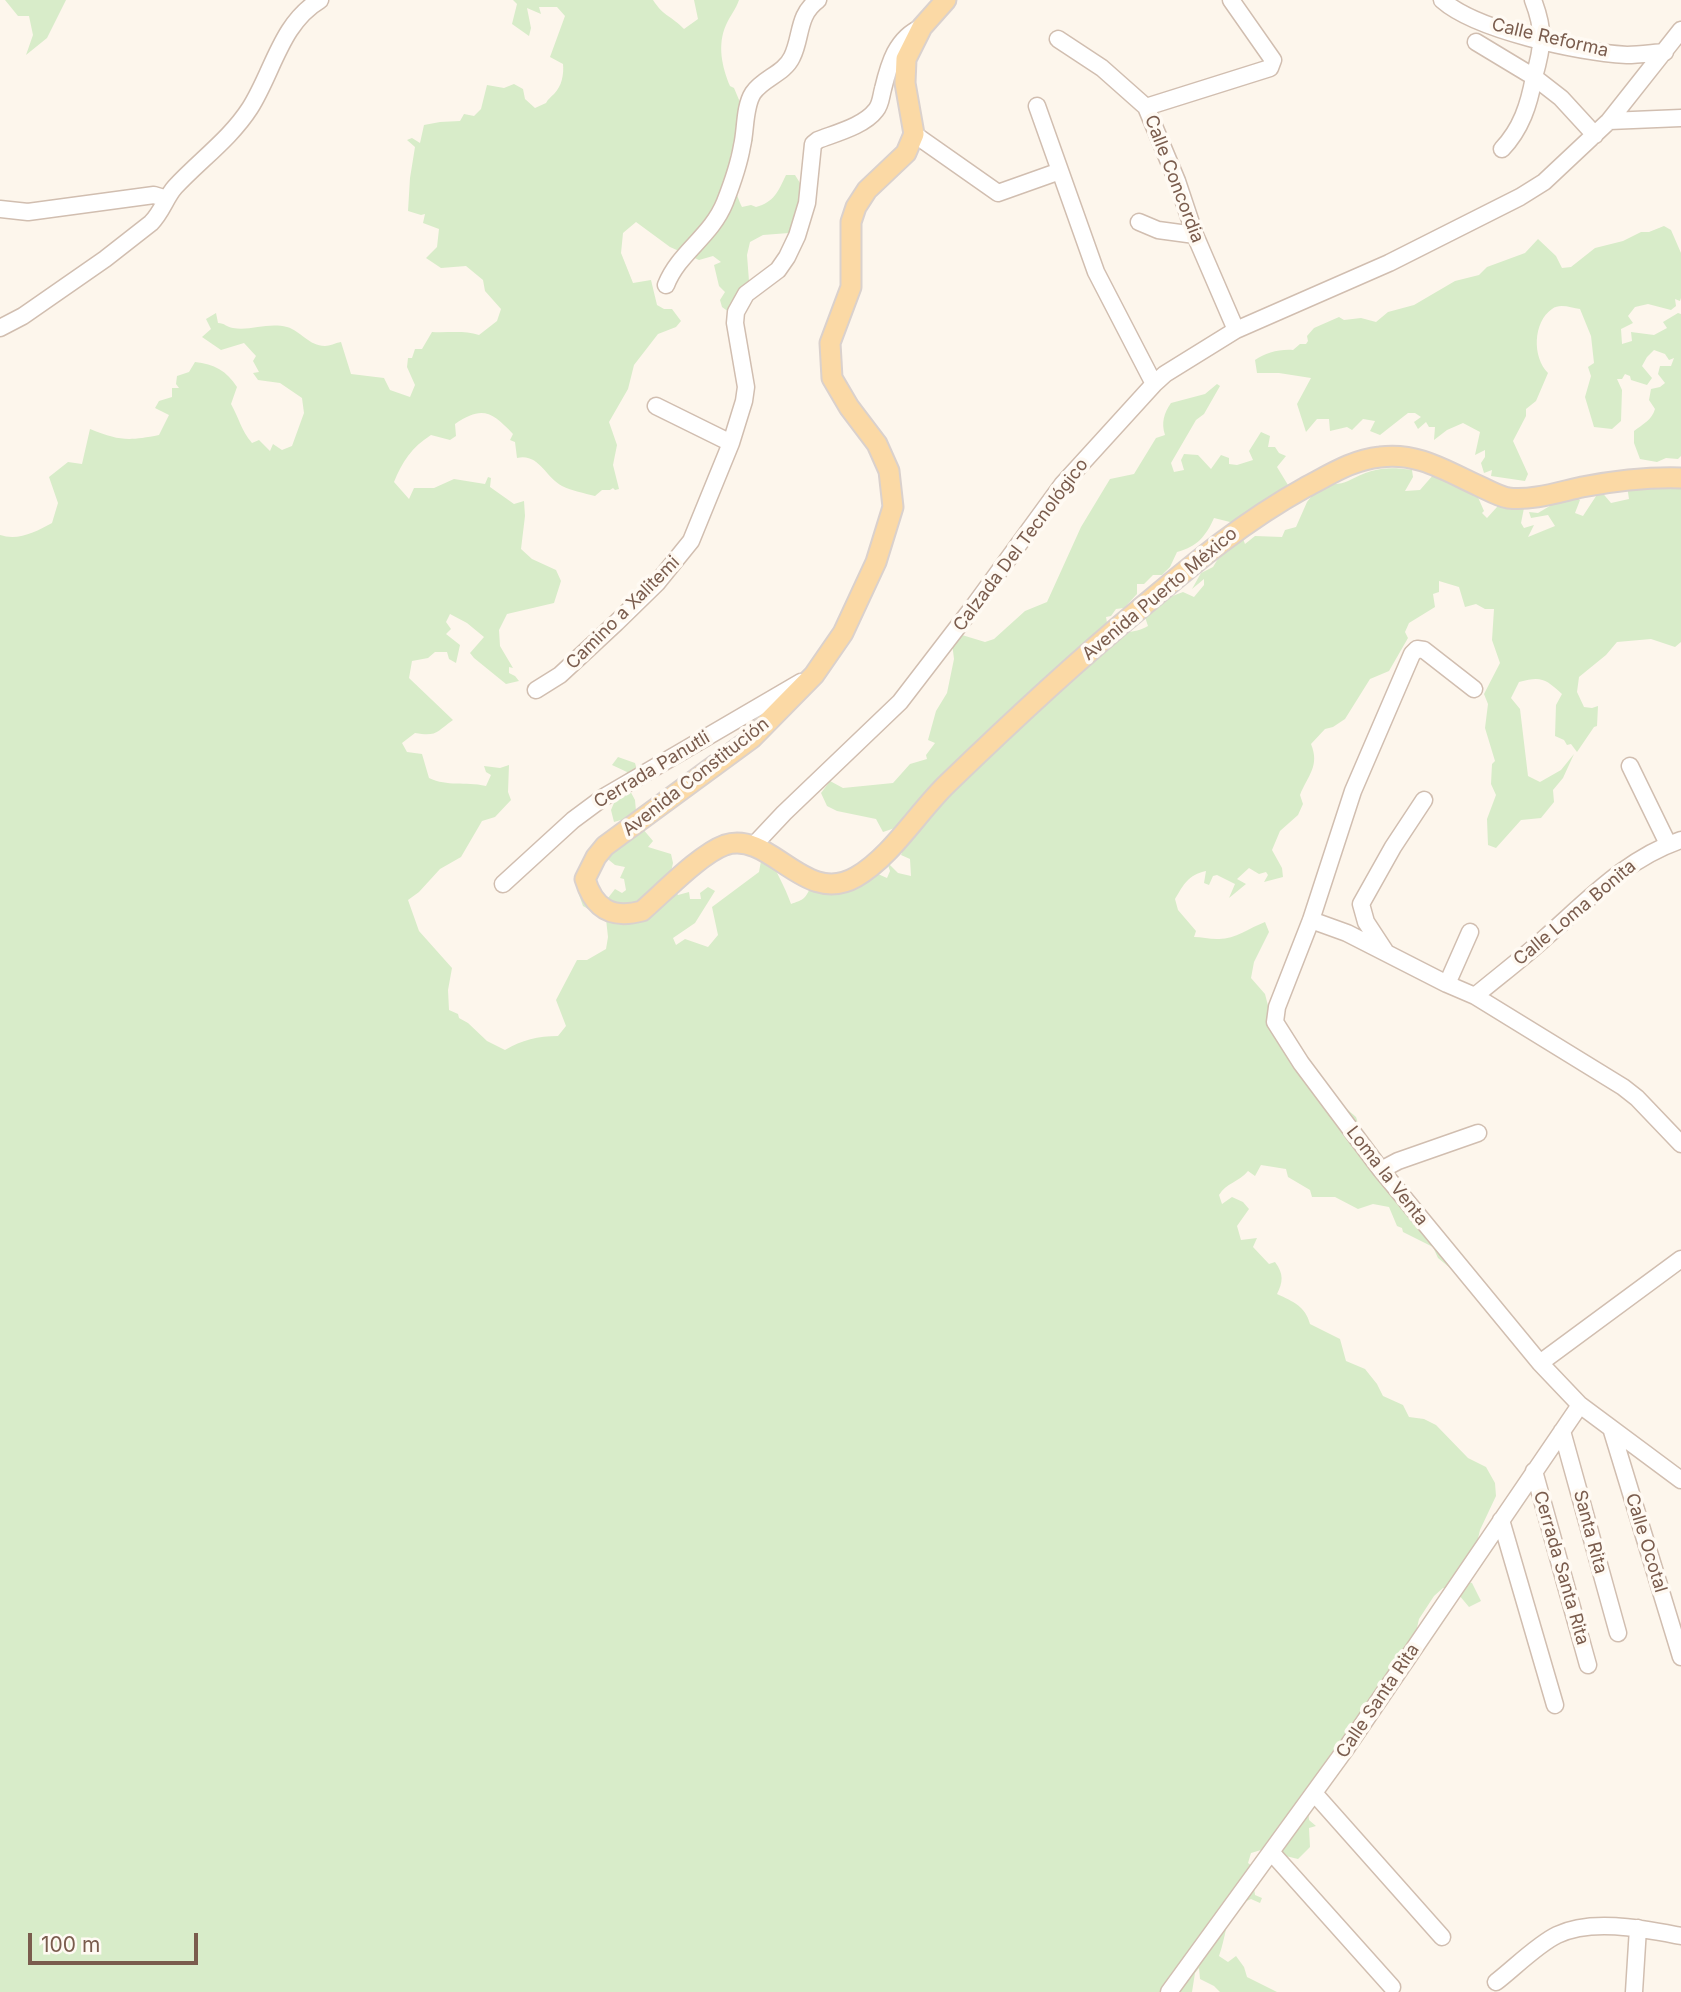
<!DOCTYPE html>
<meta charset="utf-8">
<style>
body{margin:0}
#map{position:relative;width:1681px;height:1992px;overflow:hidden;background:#fdf6ec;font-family:Inter,sans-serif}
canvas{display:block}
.scale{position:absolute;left:28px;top:1933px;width:170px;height:32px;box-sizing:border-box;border:4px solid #7a5c4d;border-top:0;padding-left:9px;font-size:21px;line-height:24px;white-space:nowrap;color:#7a5c4d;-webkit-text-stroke:5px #fffaf3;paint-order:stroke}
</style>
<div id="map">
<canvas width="1681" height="1992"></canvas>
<div class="scale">100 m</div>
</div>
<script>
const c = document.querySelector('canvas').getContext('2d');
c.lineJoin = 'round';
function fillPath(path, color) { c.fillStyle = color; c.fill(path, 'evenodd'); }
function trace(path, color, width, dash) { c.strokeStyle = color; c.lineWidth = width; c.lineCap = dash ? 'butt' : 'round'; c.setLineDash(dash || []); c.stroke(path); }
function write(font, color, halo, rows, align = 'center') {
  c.font = font + ' Inter,sans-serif'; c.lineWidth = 7; c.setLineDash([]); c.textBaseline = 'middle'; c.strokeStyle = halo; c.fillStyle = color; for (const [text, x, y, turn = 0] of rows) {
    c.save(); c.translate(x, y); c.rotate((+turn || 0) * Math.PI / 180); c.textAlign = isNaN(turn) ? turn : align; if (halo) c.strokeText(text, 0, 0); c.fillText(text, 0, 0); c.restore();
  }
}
fillPath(new Path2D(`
 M5,0H66L47,38L26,55L33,35L29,16H18Z
 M513,0H653C664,17 672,16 684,29L698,19L694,0H739C736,9 730,16 726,25C717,45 722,67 730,86L734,88L753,133V141C747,144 737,147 732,152C725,161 737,197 742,207L751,205L756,207C774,202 778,192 786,175H795L805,191L794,229L789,233L763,235L750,242L747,255L749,281L730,308L733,315L722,307L720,300L725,292L719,286L714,265L721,262L713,256L699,260L670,247L636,222L623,233L621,253L633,283L651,280L657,305L664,309H672L681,321L676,327L658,334L634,365L628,389L609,422L617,445L613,465L619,489L615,490L613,488L610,490H602L595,496C584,493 572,491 562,486C545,477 539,453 517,458L515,442L510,440L513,434C491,411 482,406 455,424L456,436L450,440L431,435C412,447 402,462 394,482L409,499L414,488H434L454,479L485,484L488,477L491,478L490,487L514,504L524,501L525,516L521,549L532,559L556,570L561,581L554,603L507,614L499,630L500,646L513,668L509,667V673L515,676L519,681L506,684L474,658L470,653L484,637L467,623L450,614L446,622L451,629L446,634L460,645L456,663L449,659L447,652H435L428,658L412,661L409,678L453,720C436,732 437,737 415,733L402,743L407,752L422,754L429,778C448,787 464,781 486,786L491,775L486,772L484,766L500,768L509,765L508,792L511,800L495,817L482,821L461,857L440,869L419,892L408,900L419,931L452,968L448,990L449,1010L458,1014L459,1018L468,1023L487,1041L505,1050C522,1040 538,1036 558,1036L566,1026L556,1000L577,960H587L606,949L608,937L606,919L583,906L578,892L589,896L608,898L615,889L622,893L626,890L624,879L620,878L625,867L615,865L604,856L620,829L621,820L614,822L611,810L627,772L612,765L618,757L635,763L637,770L628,787L635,800L637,822L653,841L648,847L671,854L673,863L669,881L678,895L689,892L690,899H701L700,893L708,887L715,891L695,923L673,938L676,945L685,939L708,947L718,935L712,907L759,872L761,861L768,853C775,871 785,886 791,904C802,900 805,900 810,888L878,874L887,878L890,871L887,862L898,873L911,876L910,859L901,855L911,828L904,825L883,832L876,819L837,811L827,806L821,793L830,781L843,788L893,783L910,764L927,759L926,755L935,743L928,740L936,711L947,693L954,659L952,643L962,635L985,642L994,639L1025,611L1047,602L1081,527L1110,479L1134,474L1156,438L1165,435C1161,423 1164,413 1171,403L1205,394L1217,384L1220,386L1204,414L1196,420L1171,463L1174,472L1184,470L1181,460L1184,454L1198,455L1211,469L1221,455L1229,458V464L1237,465L1253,460L1249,451L1261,432L1270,436L1268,447H1275L1279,453L1286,456L1277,467L1288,485L1285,493L1234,536L1230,522L1214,518C1206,536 1197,547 1177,552L1170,567L1162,575H1153L1144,584H1137V594L1124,608L1116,609L1111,616L1106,617L1108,628C1124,633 1133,634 1148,626L1143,611L1154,603L1183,592L1194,597L1204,585V579L1192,589L1201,573L1213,567L1230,539H1243L1245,544L1255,536L1282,537L1285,530L1296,527L1307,502L1320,485C1329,484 1340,485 1348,481C1372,469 1384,466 1412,470L1413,477L1405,491L1420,490L1434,474L1477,495L1484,511L1482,513L1487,518L1497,507L1499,495L1524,508L1521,523L1524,528L1534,525L1528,537L1555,526L1548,515L1531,518L1529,512L1538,513L1570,494L1580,500L1575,513L1583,516L1600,490L1611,503L1629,499L1627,486L1681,484V642L1675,647L1651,639L1617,642L1606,655L1579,677L1577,692L1584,707L1592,708L1598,706L1597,726L1594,727L1577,752L1571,744L1567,745L1564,740L1555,736L1556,705L1562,694C1545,679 1542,676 1519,682L1511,698L1520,709L1528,776L1540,782L1561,770L1574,754L1563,778L1553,790L1554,802L1541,818L1521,820L1496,848L1488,845L1487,819L1496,795L1491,784L1492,764L1495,761L1485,728L1488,704L1484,694L1500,663L1492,640L1494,609H1485L1476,604L1465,607L1459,587L1439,581V592L1433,594L1435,607L1409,623L1405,632L1408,638L1389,671L1370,679L1345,719L1333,727L1325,729L1311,744C1320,766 1308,775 1300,795L1303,804L1298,815L1280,831L1272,850L1282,868L1283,877L1264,882L1268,875L1266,872L1259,874L1249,868L1237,879L1246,884L1229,898L1235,884L1217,875L1213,876L1209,885L1204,883L1206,871C1188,875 1184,884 1175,899L1178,910L1196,931L1194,937C1201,937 1209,939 1217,939C1234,940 1249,928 1265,922L1269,932L1254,962L1251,978L1265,994L1273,1025L1316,1082L1356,1117L1362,1135L1460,1259L1455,1272L1438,1258L1433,1247L1403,1232L1402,1228L1397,1226L1389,1207L1373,1204L1358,1209L1335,1197H1312L1310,1190L1288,1177L1286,1169L1261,1165L1255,1176L1248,1171C1239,1182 1226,1183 1219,1195L1222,1204L1232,1197L1243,1202L1249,1209L1237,1226L1241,1240L1257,1238L1253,1247L1269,1264L1275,1262C1284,1274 1283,1282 1277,1294C1294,1302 1305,1306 1310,1324L1340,1339L1346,1361L1365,1369L1377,1384L1383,1396L1403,1405L1409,1417L1424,1419L1436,1425L1468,1458L1486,1467L1495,1483L1496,1496L1480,1530L1468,1582L1472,1583L1481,1601L1469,1607L1454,1589L1443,1588L1434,1596L1419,1619L1416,1632L1384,1687H1378L1381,1696L1364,1718L1346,1733L1334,1763L1308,1807L1309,1820L1316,1826L1309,1828L1310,1847L1298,1859L1261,1850L1251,1853L1248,1863L1251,1865L1255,1895L1262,1898L1260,1903L1251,1899L1233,1907C1226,1923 1225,1939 1219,1956L1228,1962L1236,1956L1244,1967L1247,1977L1277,1992H1220L1214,1986L1200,1979L1199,1968L1195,1973L1192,1992H0V535C18,541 36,532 52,523L58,503L49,477L68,462L82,464L90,429C120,441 128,441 159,435L169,415L155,408L159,401L172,397V388H179L176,384L177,376L189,372L195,362C214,364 227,371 237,387L231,404C239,418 241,430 252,443L259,440L270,451L273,444L282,450L292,446L304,413L302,398L280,383L258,380L253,373L259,372L253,361L256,356L244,343L221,350L202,337L211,329L206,319L216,313L218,323C225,323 226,327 233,328C251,331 268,322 287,327C301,331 309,346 325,346C330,346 335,343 341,342L351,374L384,378L390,390L410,397L415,385L407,367L408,358H412L415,349H422L432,332C448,333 464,330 479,335L497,321L501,309L485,291L483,280L466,266L441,268L426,258L437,247L439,229L423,223L425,214L421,215L408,211L410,178L415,147L407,140L412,138L420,143L424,125L440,122L460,121L464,114L474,116L481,109L487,85L504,88L514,84L523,89L525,99L535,108L546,103C548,99 551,97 554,94C562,86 564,74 563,64L550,57L565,16L557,7H539L541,14L527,8L531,28L529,36L512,24L517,4Z
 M1664,226L1671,230L1681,253V298L1680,301L1675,299L1676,306L1671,310L1648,304L1635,307L1628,316L1633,323L1621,329L1622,344L1632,341L1631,332L1654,335L1667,328L1663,322L1678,313L1681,314V456L1678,459L1666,458L1657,462L1640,459L1634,443V431C1643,424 1652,420 1655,409L1649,400L1651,389L1660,387L1665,383L1658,374L1660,366H1671L1674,358L1669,360L1665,354L1654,350L1647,357L1642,366L1652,378L1647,385L1631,380L1630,376L1625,374L1622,379H1617L1622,390L1621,421L1612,429L1594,427L1585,397L1591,376L1588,367L1594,363L1591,336L1580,309C1571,308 1560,303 1552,309C1533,322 1532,357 1548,373L1536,401L1526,409V416L1513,441L1528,474L1525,481L1491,476L1492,470L1484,473L1481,463L1485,457V450L1475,455L1480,432L1463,423L1447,430L1434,440L1435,427H1429L1426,422L1418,429L1414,422L1421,417L1415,413H1408L1380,435L1370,431L1375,421L1363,419L1352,430L1347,427L1330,431L1329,419H1317L1306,432L1297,404L1311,378L1279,373H1257L1255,360C1265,353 1279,349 1293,350L1300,344H1306L1308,341L1307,336L1314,328L1339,317L1344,320L1361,318L1376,322L1388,312L1414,305L1455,281L1479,275L1487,267L1525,253L1538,239L1556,256L1562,268L1571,267L1595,248L1623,241L1641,232H1649Z`), '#d8ecc9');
const minor = new Path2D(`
 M1442,0C1477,31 1579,52 1627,55C1639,55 1652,53 1665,52
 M1533,0C1545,31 1543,46 1534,77L1561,98L1595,135
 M1058,39L1102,68L1146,107L1177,181L1195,235L1236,330
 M1476,42L1534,77C1529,105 1521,129 1502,149
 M1037,106L1096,272L1154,384
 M1146,107L1270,68L1273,60L1231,0
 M1609,121L1681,118
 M914,134L998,193L1060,171
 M0,209L28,212L154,195L167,199
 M1139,222L1158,230L1195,235
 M666,285C679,252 711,237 725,202C732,184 739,164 742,146C746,130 744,107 753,93C763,78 784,74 792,57C802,37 797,15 818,0
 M0,328L23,316L105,259L151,223C162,212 166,197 175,187C200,160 230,139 250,108C273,72 281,23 320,0
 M656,406L731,443
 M1474,689L1424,650L1417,649L1412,654L1353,791L1311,920L1277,1007L1275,1022L1301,1063L1381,1170L1540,1363L1580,1405L1681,1480
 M536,690L560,675L616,623L657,583L691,541L731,443L744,401L746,387L735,323L736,312L746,294L778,270L787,257L797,236L807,203L813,144L818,140C836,133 864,126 876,110C881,104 881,96 883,89C889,64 896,38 922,27
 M1630,766L1668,844
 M753,846L784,813L900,702L973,607L1062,485L1154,384L1165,374L1236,330L1389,263L1520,197L1544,182L1609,121L1681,30
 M503,884L573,820L604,797L801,682
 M1311,920L1347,933L1447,984L1475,996L1623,1087L1637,1098L1681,1144
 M1385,951L1366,922L1361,904L1393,847L1424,800
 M1447,984L1470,932
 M1475,996C1499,976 1523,958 1546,937C1588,900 1627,858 1681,840
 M1381,1170L1398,1161L1478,1133
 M1540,1363L1681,1259
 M1611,1428L1681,1657
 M1562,1431L1618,1633
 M1534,1471L1588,1665
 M1501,1520L1555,1705
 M1314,1793L1442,1937
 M1272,1853L1392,1987
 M1496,1982C1513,1969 1538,1944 1557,1935C1592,1918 1644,1929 1681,1936
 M1169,1992L1345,1750L1580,1405
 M1634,1992L1638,1928`);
const major = new Path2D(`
 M946,0L922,27L906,59L905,83L914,134L906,153L867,190L856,207L851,222V287L830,343L832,378L849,407L877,444L889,471L893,507L876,562L843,633L814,675L752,738L605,846L596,857L585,879C594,909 612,919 642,911C663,893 700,854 725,845C771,830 804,907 856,877C891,857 918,812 947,784C1008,725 1071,666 1136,612C1192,565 1241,523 1306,487C1331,474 1352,460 1380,457C1418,452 1446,471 1479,486C1488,490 1498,496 1508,498C1532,501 1559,492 1582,487C1614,481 1649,477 1681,478`);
trace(minor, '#d1beb0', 19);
trace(major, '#dad1cd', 23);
trace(minor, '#fff', 16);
trace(major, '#fbd9a5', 19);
write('18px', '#7a5c4d', '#fffaf3', [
 ["Calle Reforma",1550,38,13],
 ["Calle Concordia",1174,179,69],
 ["Calzada Del Tecnológico",1021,545,-53],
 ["Avenida Puerto México",1160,594,-40],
 ["Camino a Xalitemi",623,613,-45],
 ["Cerrada Panutli",652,770,-31],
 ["Avenida Constitución",696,777,-38],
 ["Calle Loma Bonita",1575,913,-40],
 ["Loma la Venta",1387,1176,52],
 ["Santa Rita",1590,1532,75],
 ["Calle Ocotal",1646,1543,73],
 ["Cerrada Santa Rita",1561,1568,74],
 ["Calle Santa Rita",1378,1701,-56]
]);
</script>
